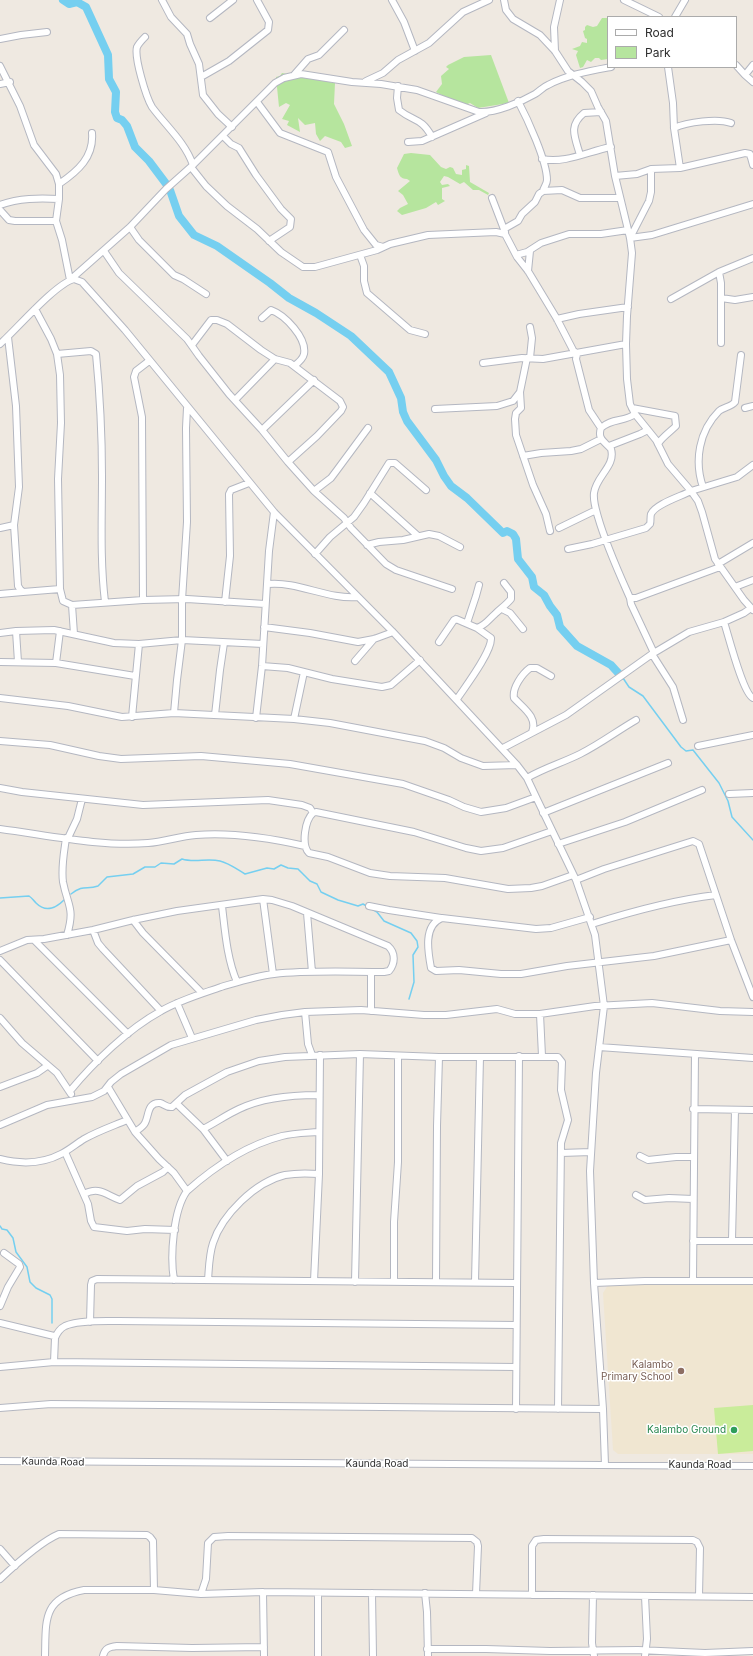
<!DOCTYPE html>
<style>
body{margin:0}
#map{position:relative;width:753px;height:1656px;overflow:hidden;background:#efe9e1;font-family:Inter,sans-serif}
canvas{display:block}
.legend{position:absolute;left:607px;top:16px;width:130px;height:52px;box-sizing:border-box;background:#fff;border:1px solid #ababab;margin:0;padding:5px 7px;list-style:none;font-size:12px;color:#2e2e2e}
.legend li{display:flex;align-items:center;gap:8px;height:20px}
.legend b{width:20px;border:1px solid #ababab}
</style>
<div id="map">
<canvas width="753" height="1656"></canvas>
<ul class="legend">
<li><b style="height:5px;background:#fff"></b>Road</li>
<li><b style="height:11px;background:#b6e59e"></b>Park</li>
</ul>
</div>
<script>
const c = document.querySelector('canvas').getContext('2d');
c.lineJoin = 'round';
function fillPath(path, color) { c.fillStyle = color; c.fill(path, 'evenodd'); }
function trace(path, color, width, dash) { c.strokeStyle = color; c.lineWidth = width; c.lineCap = dash ? 'butt' : 'round'; c.setLineDash(dash || []); c.stroke(path); }
function write(font, color, halo, rows, align = 'center') {
  c.font = font + ' Inter,sans-serif'; c.lineWidth = 3; c.setLineDash([]); c.textBaseline = 'middle'; c.strokeStyle = halo; c.fillStyle = color; for (const [text, x, y, turn = 0] of rows) {
    c.save(); c.translate(x, y); c.rotate((+turn || 0) * Math.PI / 180); c.textAlign = isNaN(turn) ? turn : align; if (halo) c.strokeText(text, 0, 0); c.fillText(text, 0, 0); c.restore();
  }
}
fillPath(new Path2D(`
 M608,1285H753V1454H618L613,1450L603,1293Z`), '#f0e6d1');
fillPath(new Path2D(`
 M602,18H608V59L601,60L599,58H595L591,62L587,60L583,67L580,68L576,55L578,51L572,49L580,46L582,42L587,43V39L585,38L583,31L585,30V27L587,25L593,27L597,26Z
 M491,55L509,103L478,108L470,103L463,106L436,92L442,84L441,76L449,69L446,67L448,65L464,57Z
 M282,73L335,83L334,104L344,124L352,146L345,148L341,142L325,136L320,141L316,134L315,123L305,125L298,118L300,132L287,125L289,121L282,119L290,105L286,103L279,107L276,77L280,76Z
 M411,153L430,155L441,167L446,169L450,167L453,168L456,174L462,175V170L466,169V165L469,166L470,182L489,193L488,195L479,190H473L464,182L460,184L448,177L444,176L440,182L442,185L448,184L450,186L442,188V199L445,201L438,205L436,202L426,208L402,215L397,211L400,208L408,204L403,195L398,191L410,181L407,179C400,179 399,175 397,168L404,154Z`), '#b6e59e');
fillPath(new Path2D(`
 M753,1405V1451L718,1454L714,1408Z`), '#c9ec9a');
trace(new Path2D(`
 M623,678L629,687L643,696L681,747L686,751L693,750L719,783L728,801L732,817L753,840
 M71,894C84,884 86,890 98,886L107,877L133,874L145,867H155L161,863L174,864L182,859C194,863 207,858 220,861C229,863 238,870 245,874L267,868L274,869L281,865L288,868L298,869L310,881L317,884L321,892L338,900L358,906L363,904L377,912L384,921L411,933L417,941L418,947L413,955L414,982L409,999
 M0,898L29,896C32,898 33,900 36,903C46,913 56,908 64,900
 M0,1226L2,1229L7,1230L13,1238L16,1252L27,1267L30,1282L36,1288L50,1295L52,1299V1323`), '#75cff0', 1.5);
trace(new Path2D(`
 M63,0L69,4L77,2L86,7L108,55L109,79L116,92L115,112L117,118L122,120L127,126L135,147L149,161L167,185
 M170,190L179,216L194,235L217,246L270,283L289,298L316,313L351,336L389,372L401,398L403,412L407,421L436,460L444,476L451,486L467,498L503,533L507,531L513,534L516,539L518,559L532,577L534,587L544,595L550,606L557,615L560,627L577,646L611,665L621,676`), '#75cff0', 8);
const minor = new Path2D(`
 M162,0L171,17L187,34L190,44L199,64L203,95L218,114L232,127
 M392,0L404,22L415,51
 M504,0L506,10L513,19L540,35L555,51L568,71L582,82L591,91L598,107L606,121L615,176L630,238L632,253L627,316L626,344L627,379L630,404L635,414L656,440L668,464L691,491L737,477L753,465
 M624,0L659,17
 M675,17L685,0
 M210,18L233,0
 M145,37C142,40 139,43 137,47C134,57 146,97 152,107C166,126 185,142 193,165
 M0,39L21,35L47,32
 M555,51L554,27L560,0
 M736,65L745,75L753,82
 M0,66L20,106L34,145L56,174L59,184V199L56,221L62,240L70,280L130,227L166,189L193,165L275,83L284,78L301,74L352,82L381,84L417,90L479,112C496,113 521,102 535,94C540,91 543,87 548,85C567,75 590,71 611,67
 M668,67L673,103L674,128L680,168
 M294,75L308,59L319,55L344,30
 M745,75L753,65
 M201,77L229,61L268,30L269,22L257,0
 M366,81L383,73L398,60L429,43L463,12L489,0
 M0,84L10,82
 M398,86L397,98L399,110C414,122 421,117 432,137
 M518,101C527,118 547,161 547,180C547,184 544,187 543,191
 M257,102L280,133L328,152L336,177L364,230L376,245L383,247
 M674,128C687,122 718,118 731,123
 M223,136L231,144L239,148L256,175L281,209L291,219L290,227L269,241
 M408,142L422,141L486,113
 M580,155C575,137 568,126 584,113L601,112
 M542,159C565,164 589,151 611,147
 M191,167L206,186L227,206L257,229L281,252L303,267H315L377,250L390,244L428,235L496,232L505,234L517,257L528,271L557,319L573,350L577,354L576,359L589,410L601,428
 M651,169V192L649,201L630,238L652,235L753,204
 M615,176L637,174L651,169L680,168L745,153L750,154L753,165
 M59,184C78,171 94,157 92,133
 M492,198L505,232
 M0,205C19,198 39,198 59,199
 M0,210L9,220L15,221H56
 M130,227L139,240L174,275L183,279L206,294
 M504,229L518,221L522,214L535,202L539,194L543,191L562,190L580,198H620
 M104,251L119,273L187,339L199,356L229,394L262,430L288,462L314,491L344,518L351,528L386,564L396,570L452,589
 M360,255L364,266V281L367,293L410,330L425,334
 M516,255L527,252L541,243L569,234H601L628,230
 M528,271L530,251
 M719,272L721,283V343
 M721,298L735,300L753,297
 M671,299L719,272L753,258
 M35,309L51,339L57,354L60,375L61,423L58,479L60,589L63,601L72,605L143,600L187,599L265,604
 M262,318L271,310C285,315 307,338 304,354C303,359 298,363 294,366
 M557,319L579,314L628,307
 M530,327L532,338L530,358
 M8,337L16,406L19,487L14,525L18,586L20,589L23,592L60,589
 M0,344C17,329 55,284 74,279L82,282L125,330L274,512L393,632L517,765L527,778L536,797L576,880L595,935L604,1006L596,1073L590,1171L594,1283L603,1409L605,1465
 M192,345L211,320H217L227,324L261,350L275,359L290,363L340,401L343,407L341,411L317,436L288,462
 M57,354L91,351L96,354C100,395 102,436 102,476C102,519 100,560 105,602
 M483,363L522,358L543,359L626,344
 M520,392L521,408L516,413L515,419L516,435L533,485L546,514L550,531
 M235,400L275,359
 M632,408L675,416L676,426C671,431 661,438 658,444
 M745,408L753,406
 M435,409L497,406L513,401L520,392L527,358
 M635,414C625,422 611,418 601,428C597,439 605,442 611,449C616,466 596,476 594,493C593,501 596,510 598,517C606,545 618,571 630,598L631,604L654,653
 M262,430L314,380
 M609,446L640,434L648,430
 M523,456L541,453L571,451L581,449L601,439
 M703,487C694,461 699,431 719,411C724,407 731,407 735,402L741,355
 M314,491L331,478L337,470L368,428
 M370,493L418,536
 M0,528L14,525
 M559,528L596,510
 M367,545L379,542L403,540L429,534L439,536L460,547
 M568,549L592,544L646,528L650,524C651,521 650,517 651,514C655,504 682,496 691,491L698,501L702,512L715,559L744,600L753,610
 M315,554L330,537L354,517L364,503L389,463H395L426,490
 M718,564L753,543
 M268,584C298,581 328,600 358,597
 M735,587L753,580
 M0,594L23,592
 M630,598H636L720,567
 M143,600L142,417L134,377L136,371L149,361
 M225,602L230,556L229,494L231,490L249,483
 M72,605L74,634
 M502,609L510,613L523,629
 M724,622C728,634 743,694 753,698
 M467,623L476,596L479,585
 M264,627L310,633L358,642L374,639L393,632
 M477,628C486,625 488,620 495,614C500,609 506,605 511,599V592L504,583
 M16,631L18,662
 M0,633L16,631L54,630L114,643L139,644L182,640L263,644
 M439,642L454,620L456,619L477,628L491,638C492,652 465,687 457,699
 M652,654L673,687L683,720
 M355,661L374,639
 M0,662L56,663L135,676
 M56,663L60,631
 M262,666L288,668L332,679L382,687L391,685L420,660
 M0,698L68,706L122,717L174,713L294,719L330,723L425,741L444,748L461,758L483,766L517,765
 M174,713L177,680L182,640V600L187,522L186,428L187,408
 M215,715L220,670L224,643
 M132,717L139,644
 M256,718L262,666L269,551L274,512
 M294,719L304,672
 M532,732C538,717 523,708 514,698C512,688 522,674 530,668H537L551,676
 M0,741L50,745L99,756L121,759L201,756L290,764L403,784L449,800L464,807L481,812L506,808L536,797
 M698,746L753,735
 M503,748L566,715L652,654L689,632L724,622L744,613L751,608
 M527,778C544,768 562,763 580,754C600,744 617,731 636,720
 M0,788L22,792L143,805L268,800L302,805L310,808L313,813
 M729,794L753,793
 M543,813L668,763
 M0,829C47,835 101,847 148,843C164,842 180,836 196,835C232,832 270,838 305,846
 M552,831L503,848L481,851L466,848L414,832L316,812L313,813C305,820 301,845 309,853L328,857L370,873L390,876L445,878L508,889L531,888L542,886L573,875
 M66,838C64,853 61,867 63,882C68,907 75,908 67,935
 M68,838L77,819L82,799
 M558,844L625,822L702,790
 M576,880L604,869L693,841L699,844L731,940L753,997
 M263,899L273,974
 M222,906C225,931 227,959 237,982
 M369,906L389,910L441,918
 M307,913L312,972
 M590,917L551,928L536,929L442,918C423,925 428,952 431,968L436,971L459,970L501,974H521L567,966L654,956L731,940
 M133,920L143,933L202,993
 M592,924C633,911 673,900 716,895
 M93,930L98,943L103,949L161,1011
 M35,941L128,1034
 M0,951L27,940L44,939L93,930L133,920L177,911L263,899L272,900L292,906L388,946C396,953 395,964 389,971L384,972C347,972 310,970 274,974C256,976 238,982 221,987C201,994 180,1000 161,1011C128,1029 94,1062 70,1091
 M0,960L98,1061
 M371,972V1011
 M177,1003L192,1038
 M305,1012L308,1044L312,1055
 M540,1014L542,1056
 M0,1018L22,1043L57,1073L71,1094
 M599,1047L753,1058
 M0,1087L37,1073L47,1066
 M108,1087L135,1132L159,1159L174,1173L187,1191
 M177,1104L203,1129L227,1161
 M693,1109L753,1110
 M0,1125L47,1105L92,1097L104,1091L111,1082L121,1074L171,1045L256,1020L282,1015L305,1012L361,1010L424,1015H446L497,1009L515,1014H540L595,1006L652,1003L720,1011L753,1012
 M203,1129C215,1123 226,1115 239,1109C262,1098 292,1095 318,1095
 M135,1132C139,1129 143,1127 145,1123C149,1116 147,1102 160,1103C164,1104 167,1108 172,1107L185,1095L227,1072L259,1061L285,1057L360,1054L439,1057H558L562,1062L561,1090L568,1120L561,1143L558,1409
 M65,1152L88,1204L91,1221L94,1227L127,1231L145,1229L175,1230
 M561,1153L591,1152
 M640,1156L648,1160L676,1157H693
 M0,1159C20,1164 42,1164 61,1154C69,1150 76,1144 84,1139C98,1131 113,1126 127,1120
 M84,1194C99,1186 106,1195 120,1200L137,1186L163,1172L168,1167
 M636,1195L645,1200L669,1198L693,1199
 M732,1240L735,1110
 M693,1241H753
 M174,1280C170,1257 173,1210 187,1191C214,1167 247,1145 282,1136C294,1133 306,1133 318,1132
 M208,1280C209,1268 209,1255 213,1243C222,1215 255,1182 285,1175C296,1173 307,1173 319,1174
 M693,1280L695,1054
 M314,1281L319,1174L320,1055
 M394,1281V1222L398,1162V1056
 M355,1282L360,1054
 M436,1282L437,1126L439,1057
 M475,1282L480,1057
 M594,1283L645,1281H753
 M0,1306L8,1287L20,1267L19,1264L4,1253
 M90,1322L91,1285L92,1281L97,1279L516,1283
 M0,1323L54,1336L55,1338L54,1362
 M55,1338C57,1333 59,1329 65,1326C78,1320 103,1321 118,1321L516,1325
 M0,1367L54,1362L516,1367
 M0,1408L51,1404L603,1409
 M516,1409L519,1056
 M0,1461L753,1466
 M0,1549L15,1566
 M0,1579C15,1565 40,1542 59,1534L147,1535L150,1537L153,1541L154,1590
 M263,1592L264,1656
 M318,1593V1656
 M372,1593L373,1656
 M425,1593L427,1612L428,1656
 M201,1594L206,1579L208,1543L214,1537L228,1536L472,1538L477,1542L478,1546L476,1594
 M532,1595V1546L536,1540L544,1539L693,1540L697,1542L700,1548L699,1596
 M593,1595L592,1643L594,1656
 M645,1596L647,1639L645,1656
 M427,1649H486L550,1651L638,1650L705,1653L753,1651
 M45,1656C46,1621 42,1598 84,1590H154L201,1594L263,1592L753,1597
 M103,1656C105,1648 109,1647 117,1646L192,1648L264,1647`);
trace(minor, '#b4b7c1', 8);
trace(minor, '#fff', 6);
for (const [x, y, r, color] of [
 [681,1371,4,"#8d6e63"],
 [734,1430,4,"#2e9e5b"]
]) { const dot = new Path2D(); dot.arc(x, y, r, 0, 2 * Math.PI); c.fillStyle = color; c.fill(dot); trace(dot, '#fff', 1.5); }
write('10px', '#785e54', '#fff', [
 ["Kalambo",673,1365],
 ["Primary School",673,1377]
], 'right');
write('10px', '#27864d', '#fff', [
 ["Kalambo Ground",726,1430]
], 'right');
write('10px', '#2e2e2e', '#fff', [
 ["Kaunda Road",53,1462,1],
 ["Kaunda Road",377,1464],
 ["Kaunda Road",700,1465]
]);
</script>
